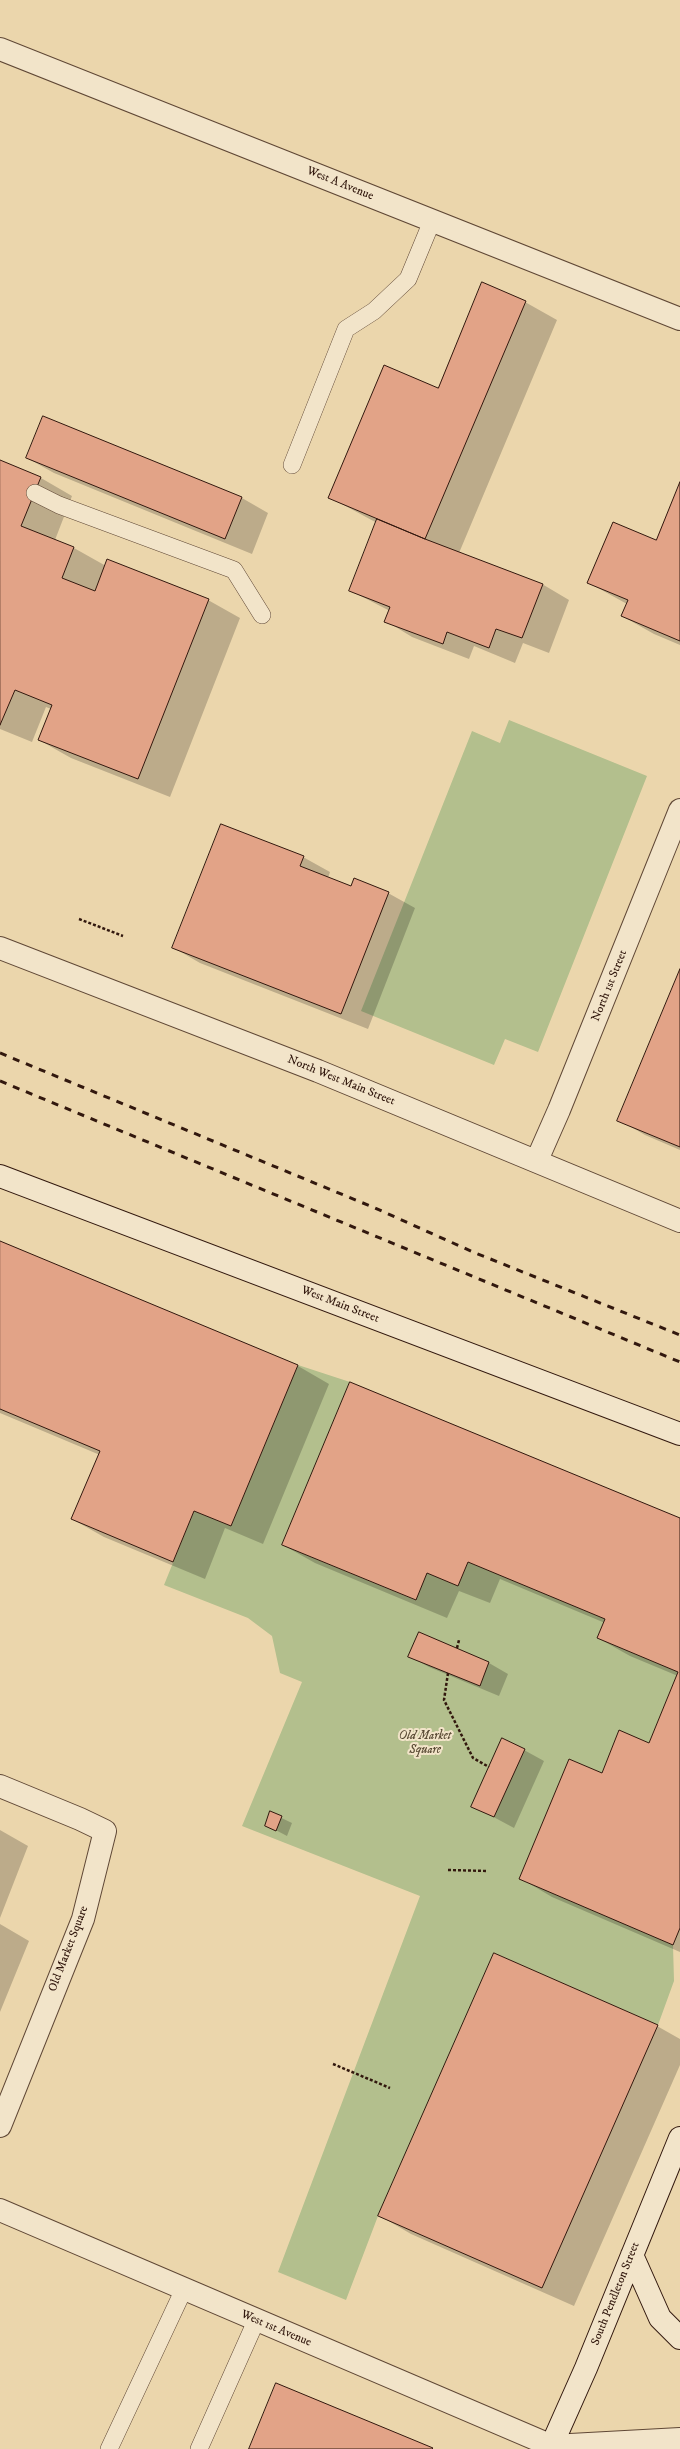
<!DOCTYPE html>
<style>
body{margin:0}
canvas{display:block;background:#ebd6ac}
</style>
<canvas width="680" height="2449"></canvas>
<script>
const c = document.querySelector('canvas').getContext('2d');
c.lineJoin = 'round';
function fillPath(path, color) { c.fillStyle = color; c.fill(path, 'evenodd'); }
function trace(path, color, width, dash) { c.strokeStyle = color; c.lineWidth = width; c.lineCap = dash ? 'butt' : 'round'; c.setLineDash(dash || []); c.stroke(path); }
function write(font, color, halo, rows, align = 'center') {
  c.font = font + ' "IM FELL DW Pica",serif'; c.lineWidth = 4; c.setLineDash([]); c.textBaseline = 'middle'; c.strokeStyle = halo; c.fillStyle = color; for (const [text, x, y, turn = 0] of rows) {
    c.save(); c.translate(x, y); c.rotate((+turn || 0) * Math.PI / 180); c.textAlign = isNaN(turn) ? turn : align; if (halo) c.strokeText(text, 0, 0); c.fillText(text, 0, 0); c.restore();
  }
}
fillPath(new Path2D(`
 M509,720L647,776L538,1052L505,1039L494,1065L361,1011L472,731L500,743Z
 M298,1365L350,1382L282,1545L415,1600L427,1573L458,1586L468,1562L605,1619L597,1638L678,1672L649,1743L619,1731L602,1773L569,1759L519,1879L673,1945L674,1981L658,2025L494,1953L378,2216L346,2300L278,2272L420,1896L242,1826L302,1682L280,1673L272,1636L248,1618L164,1585L194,1511L231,1526Z`), '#b3bf8d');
fillPath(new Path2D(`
 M525,302L557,320L459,553L542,584L569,600L549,653L523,643L515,663L474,646L469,659L412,637L386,621L390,611L351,591L377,523L329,497Z
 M44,417L242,498L268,513L252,554L54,473L27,458Z
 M0,461L41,478L72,496L55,540L74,548L106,566L208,600L240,618L170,797L71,758L39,740L51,709L46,707L32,742L0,729Z
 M680,485V645L654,634L622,616L627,604L589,583L657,541Z
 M303,857L330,872L328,878L351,887L388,893L415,908L368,1029L200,963L174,948Z
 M680,971V1150L645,1135L619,1120Z
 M0,1242L298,1366L329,1384L263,1544L225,1528L205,1579L104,1537L72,1519L100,1455L0,1413Z
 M680,1519V1952L552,1897L520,1878L602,1774L650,1745L678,1676L630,1656L598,1638L605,1623L500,1579L490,1603L459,1591L447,1618L315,1563L283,1545Z
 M419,1634L489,1663L508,1674L499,1696L429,1667L409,1656Z
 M524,1750L544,1761L514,1828L473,1806Z
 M271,1813L292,1823L287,1836L266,1825Z
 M0,1830L28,1846L0,1918Z
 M0,1924L29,1941L0,2012Z
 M657,2026L680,2039V2065L574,2306L411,2234L380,2216Z`), '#0003');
const building = new Path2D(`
 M482,282L526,301L425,539L328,498L384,365L438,388Z
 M43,416L242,497L225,539L26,458Z
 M0,460L41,477L21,526L74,547L62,578L95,591L107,559L209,599L138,779L38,740L52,705L15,690L0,725Z
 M680,482V641L621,616L628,600L587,583L613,522L656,540Z
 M377,519L425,539L543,584L522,638L496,629L489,648L447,632L443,644L384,622L390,607L349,591Z
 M221,824L304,856L300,866L351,886L354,878L389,892L341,1014L172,948Z
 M680,969V1147L617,1121Z
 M0,1241L298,1365L231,1526L194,1511L173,1562L71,1519L100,1451L0,1409Z
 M350,1382L680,1518V1928L673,1945L519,1879L569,1759L602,1773L619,1730L649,1743L678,1672L597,1638L605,1619L468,1562L458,1586L427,1573L416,1600L282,1545Z
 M419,1632L489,1662L480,1686L408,1657Z
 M502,1738L525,1749L494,1817L471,1807Z
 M270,1811L282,1816L276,1831L265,1826Z
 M494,1953L658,2025L542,2288L378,2216Z
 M276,2383L433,2448L432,2449H249Z`);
fillPath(building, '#e2a387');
trace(building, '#32180e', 1);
const service = new Path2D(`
 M292,465L346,329L374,311L408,279L432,221
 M35,493L59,505L234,570L262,615
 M109,2449L184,2289
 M199,2449L256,2321`);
const minor = new Path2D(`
 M0,49L680,319
 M0,948L318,1071L680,1221
 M537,1160L559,1110L680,810
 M0,1786L80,1819L105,1831L83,1919L0,2126
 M0,2210L552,2446L680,2439`);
const secondary = new Path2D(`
 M0,1176L680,1434
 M632,2255L660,2318L680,2338
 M550,2449L586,2368L680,2138`);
trace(service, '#604836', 18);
trace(minor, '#604836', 24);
trace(secondary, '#32180e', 24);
trace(new Path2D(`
 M79,919L123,936
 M457,1648L459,1640
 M448,1673L444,1700L473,1758L489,1767
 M448,1870L488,1871
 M333,2064L390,2088`), '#32180e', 2.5, [3, 2]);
trace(service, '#f2e4c9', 17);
trace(minor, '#f2e4c9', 22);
trace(secondary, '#f2e4c9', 22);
trace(new Path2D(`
 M0,1053L375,1208L473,1252L680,1335
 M0,1081L680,1362`), '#32180e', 3, [7, 7]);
write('12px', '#32180e', '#f2e4c9', [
 ["West A Avenue",340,184,22],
 ["North 1st Street",610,986,-68],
 ["North West Main Street",341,1081,22],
 ["West Main Street",340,1305,21],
 ["Old Market Square",69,1949,-69],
 ["South Pendleton Street",616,2294,-68],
 ["West 1st Avenue",276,2329,23]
]);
write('italic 12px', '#594a34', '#f2e4c9', [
 ["Old Market",425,1737],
 ["Square",425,1751]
]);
</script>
